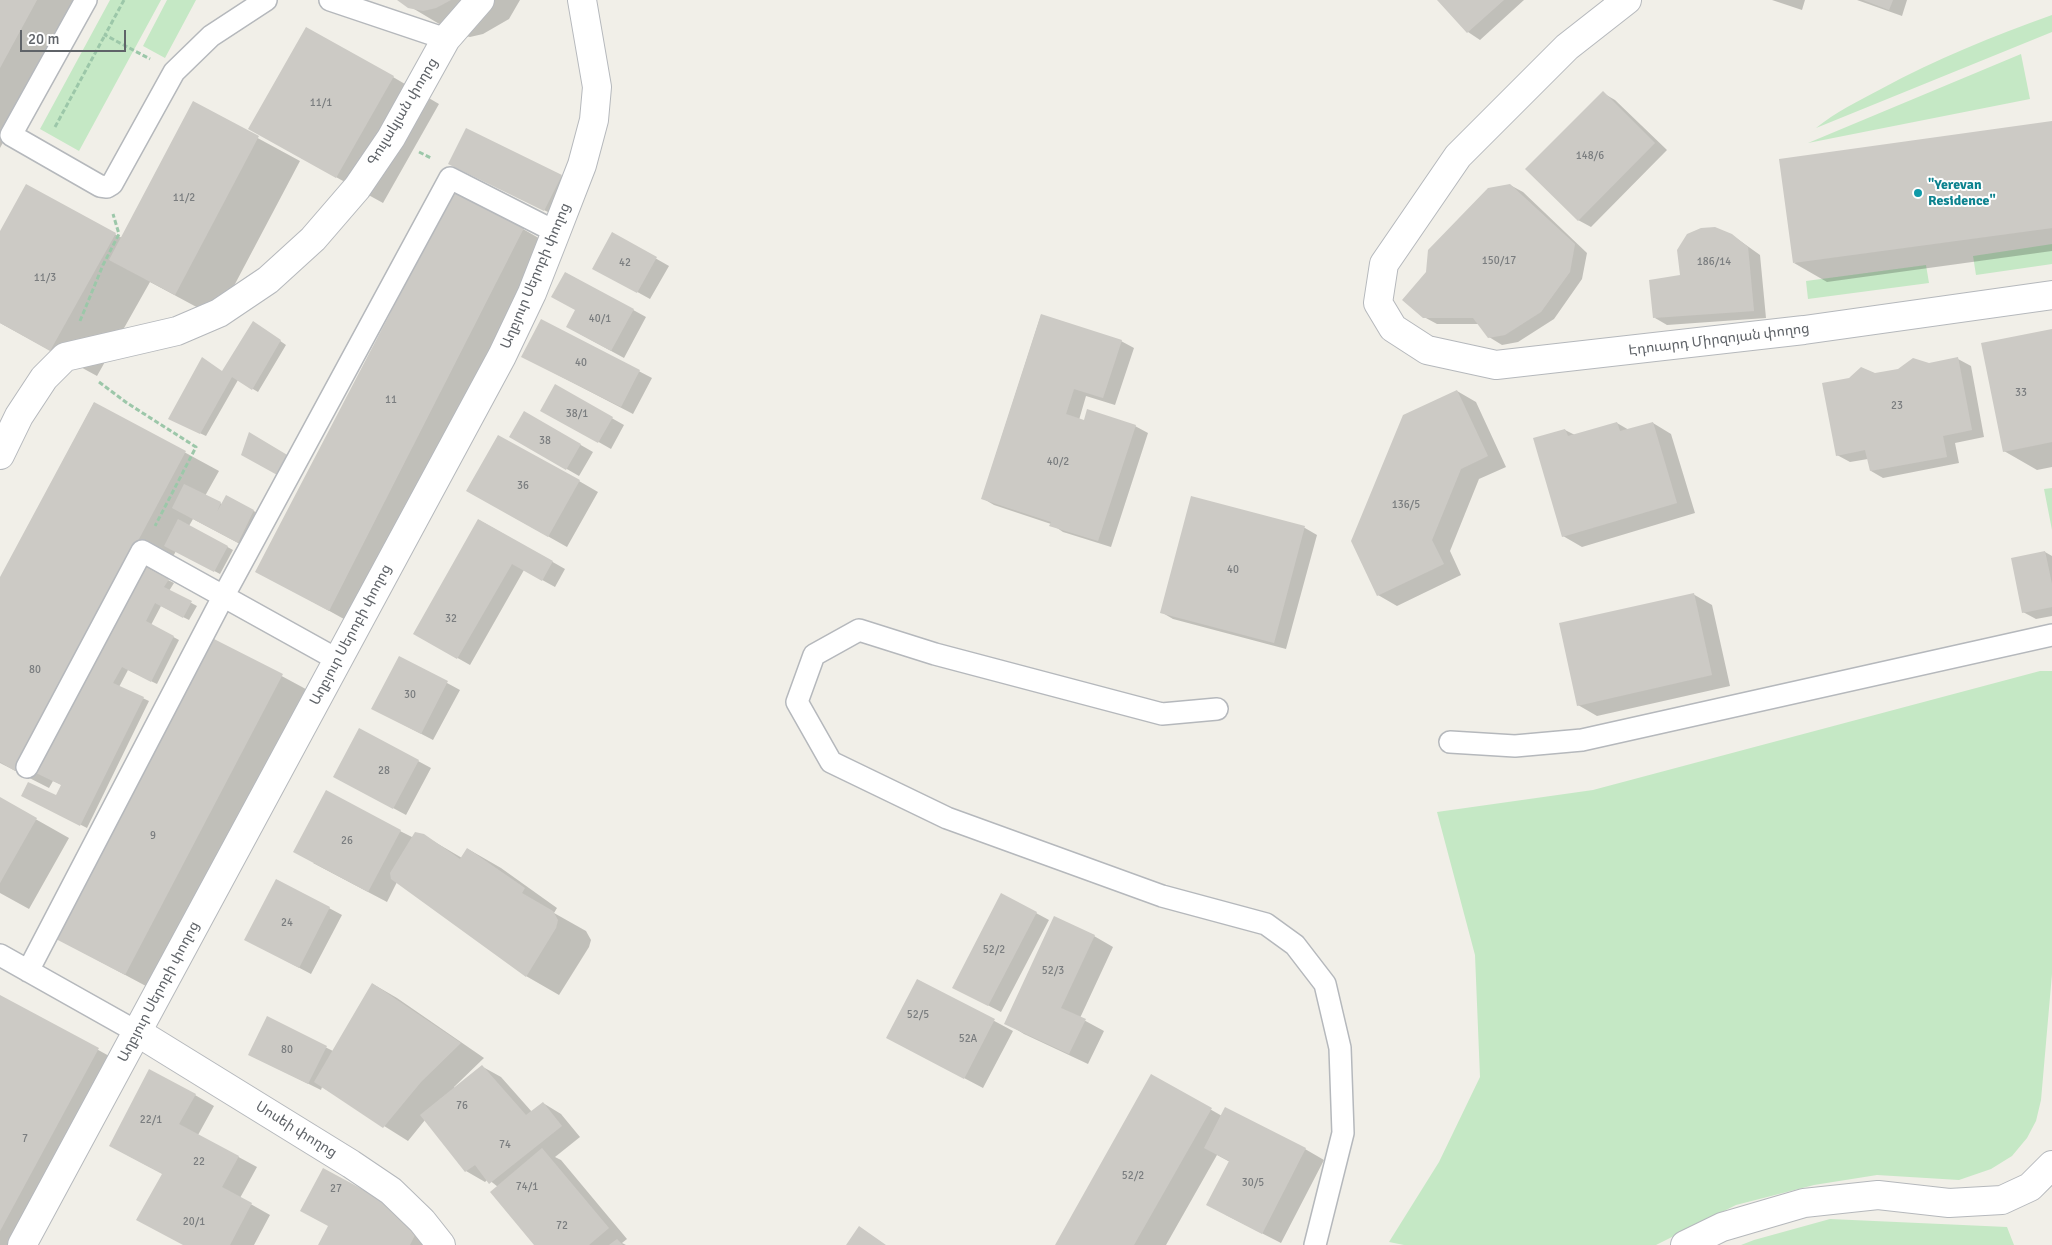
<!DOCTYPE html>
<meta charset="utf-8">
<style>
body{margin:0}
#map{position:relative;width:2052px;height:1245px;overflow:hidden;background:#f1efe8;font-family:Signika,sans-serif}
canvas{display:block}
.scale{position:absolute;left:20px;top:30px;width:106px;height:22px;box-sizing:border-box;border:2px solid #5f6368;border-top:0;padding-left:6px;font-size:15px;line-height:18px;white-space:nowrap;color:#5f6368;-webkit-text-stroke:4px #fff;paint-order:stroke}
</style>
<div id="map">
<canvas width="2052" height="1245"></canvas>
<div class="scale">20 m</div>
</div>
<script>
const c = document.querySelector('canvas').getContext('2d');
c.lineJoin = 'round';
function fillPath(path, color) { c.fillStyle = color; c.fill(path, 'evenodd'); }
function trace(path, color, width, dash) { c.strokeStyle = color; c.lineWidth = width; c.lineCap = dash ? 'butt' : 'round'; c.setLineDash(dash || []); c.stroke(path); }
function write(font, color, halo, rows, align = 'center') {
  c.font = font + ' Signika,"Noto Sans Armenian",sans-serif'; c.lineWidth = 4; c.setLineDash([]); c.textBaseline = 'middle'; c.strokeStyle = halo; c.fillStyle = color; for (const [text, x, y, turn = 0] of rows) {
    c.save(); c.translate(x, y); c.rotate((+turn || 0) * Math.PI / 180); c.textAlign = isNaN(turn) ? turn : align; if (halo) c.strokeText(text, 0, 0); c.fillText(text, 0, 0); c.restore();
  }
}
fillPath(new Path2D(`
 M110,0H161L79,151L40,129Z
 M167,0H196L165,58L143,46Z
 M2052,15V32L1816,128C1836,112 1858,101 1881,89C1936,59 1993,36 2052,15Z
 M2021,54L2030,99L1808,143Z
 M2052,244V264L1976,275L1973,256Z
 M1926,265L1929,283L1808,299L1806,281Z
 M2052,488V530L2044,489Z
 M2040,671H2052V974L2041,1100L2036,1121L2027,1138L2012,1156L1991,1169L1959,1180L1877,1175L1814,1185L1736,1205L1656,1245H1404L1389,1242L1439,1162L1480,1077L1475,955L1437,812L1593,790Z
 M1830,1219L2007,1227L2014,1245H1741L1754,1240Z`), '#c5e8c5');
fillPath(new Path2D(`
 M0,0H80L0,148Z
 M399,0H520L509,19L483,34L470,37L456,34Z
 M1438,0H1524L1480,40L1468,32Z
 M1772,0H1805L1802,10Z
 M1857,0H1907L1902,16Z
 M393,77L439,104L383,203L296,155Z
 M1603,93L1615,100L1667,150L1591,227L1578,220Z
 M193,103L300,161L217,318L150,282L97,376L0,323V234L27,186L122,238Z
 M2052,122V251L1827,282L1794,263Z
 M455,167L561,176L567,179L550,213Z
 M1510,185L1523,192L1587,253L1582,279L1554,319L1518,342L1502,345L1489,337L1479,324H1437L1424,317Z
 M523,229L556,248L362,629L257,571Z
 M613,234L669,266L650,299L594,268Z
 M1732,235L1760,255L1766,318L1667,325L1655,318L1681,276Z
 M566,273L646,317L624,358L580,334L577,310Z
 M1041,315L1121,341L1134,348L1115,405L1086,396L1079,420L1135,426L1148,433L1111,547L1063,532L1051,524L994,505L982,498Z
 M541,320L652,378L633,414L535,363Z
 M259,326L286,345L258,392L238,380L206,436L176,422L223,372Z
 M2052,330V467L2037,470L2004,451Z
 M1958,359L1971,366L1984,437L1955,443L1959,463L1883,478L1871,471L1868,459L1850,462L1837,455L1875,374Z
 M555,386L624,425L611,449L542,410Z
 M1457,391L1476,402L1506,467L1479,479L1450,551L1461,575L1397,606L1378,595Z
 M94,403L219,471L205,496L222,504L227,496L259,514L244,546L193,519L189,526L233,550L220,574L176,551L162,577L174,583L169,591L197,606L189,620L161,606L151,625L179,640L157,684L128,670L119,687L149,701L87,828L28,798L56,797L62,785L53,781L49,788L0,763V579Z
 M525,413L593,452L579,476L511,437Z
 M1617,423L1629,430L1653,423L1671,434L1695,513L1582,547L1563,536L1565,430L1575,435Z
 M579,481L598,492L567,547L487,502Z
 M1192,498L1305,528L1317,535L1286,649L1173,619L1161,612Z
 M479,520L565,569L555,587L524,570L470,665L415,634Z
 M2045,552L2052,556V616L2036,619L2023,612Z
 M1693,594L1712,605L1730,686L1597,716L1578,705Z
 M213,639L315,694L159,993L56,938Z
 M399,657L460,690L433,740L385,715Z
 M418,761L431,768L406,815L347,783Z
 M0,799L69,838L29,909L0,893Z
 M400,831L412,837L423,835L462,858L468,849L501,868L557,908L554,913L586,931L591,940L589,947L559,995L526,976L397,882L387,902L313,863Z
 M277,880L342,915L311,974L258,946Z
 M1036,913L1049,920L1001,1012L966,994Z
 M1094,936L1113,947L1080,1018L1104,1031L1088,1064L1024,1034L1006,1023Z
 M918,980L1013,1031L983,1088L888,1038Z
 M373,984L397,998L484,1058L454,1087L455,1089L483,1067L501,1077L532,1112L543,1103L561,1114L580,1137L555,1157L561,1160L627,1239L622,1243L626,1245H535L498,1187L488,1179L485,1182L466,1171L425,1120L408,1141L322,1087L321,1090L262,1061L267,1018L333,1051Z
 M0,996L131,1068L35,1245H0Z
 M1152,1076L1222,1116L1305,1149L1324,1160L1281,1243L1226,1215L1230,1162L1217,1155L1166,1245H1057Z
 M195,1095L214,1106L198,1135L257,1167L240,1198L270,1215L254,1245H184L163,1174L129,1156Z
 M323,1170L432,1245H320L330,1226Z`), '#0003');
fillPath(new Path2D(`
 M0,0H37L0,68Z
 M397,0H451L436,8L423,11L408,8Z
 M1437,0H1504L1467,33Z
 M1863,0H1893L1889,10Z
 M306,27L394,76L336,178L248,129Z
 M1603,91L1655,143L1578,221L1525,169Z
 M193,101L259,136L175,295L109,260Z
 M2052,121V228L1793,263L1779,159Z
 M466,128L562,175L544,211L448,164Z
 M26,184L116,233L50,351L0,323V231Z
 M1510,184L1575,244L1570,272L1541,312L1505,335L1488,338L1473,318H1423L1402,300L1426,272L1428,250L1488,188Z
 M454,191L524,228L329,611L255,572Z
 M1715,227L1732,234L1748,247L1754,311L1653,318L1649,280L1680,275L1677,250L1687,234L1701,228Z
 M612,232L657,257L637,293L592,269Z
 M565,272L634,309L611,351L566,327L575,310L551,297Z
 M1041,314L1122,340L1103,398L1074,389L1066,414L1084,420L1087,409L1136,425L1098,541L1049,526L1051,522L981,499Z
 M541,319L640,370L621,407L521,357Z
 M253,321L281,340L252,390L232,377L200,434L168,419L202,357L222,371Z
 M2052,329V442L2003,452L1981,343Z
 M1958,357L1972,430L1943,436L1947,457L1870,471L1865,450L1836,456L1822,383L1849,378L1861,367L1875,373L1898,369L1913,358L1929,363Z
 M555,384L613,417L598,443L540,411Z
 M1457,390L1488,456L1461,469L1432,540L1444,564L1377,596L1351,541L1403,415Z
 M94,402L186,451L15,771L0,762V577Z
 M524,411L581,444L566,470L509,437Z
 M1617,422L1620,431L1653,422L1677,503L1562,537L1533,438L1565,429L1568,436Z
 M249,432L289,456L279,476L241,455Z
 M498,435L580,480L548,537L466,491Z
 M184,484L221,502L217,512L226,495L254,510L238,543L172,508Z
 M1191,496L1305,526L1274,643L1160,613Z
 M178,519L228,546L214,572L164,546Z
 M478,519L553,561L542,581L512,564L457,659L413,634Z
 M2045,551L2052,584V607L2022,613L2011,558Z
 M140,564L169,579L164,587L192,601L183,618L155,603L146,621L174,636L151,682L122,667L113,683L144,697L80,826L21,796L28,782L56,795L61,785L34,772Z
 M1694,593L1712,675L1577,706L1559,623Z
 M212,638L283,674L125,975L54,938Z
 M399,656L448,681L421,734L371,709Z
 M359,728L419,760L393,809L333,777Z
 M326,790L401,830L368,892L293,852Z
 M0,797L37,818L0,883Z
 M415,832L424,834L460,859L467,848L525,888L522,893L553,911L558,920L556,928L526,977L391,879L390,873Z
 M276,879L330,907L299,968L244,940Z
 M1001,893L1037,912L988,1006L952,988Z
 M1054,916L1095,935L1061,1008L1086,1019L1069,1054L1004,1024Z
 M917,979L995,1019L964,1079L886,1038Z
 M372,983L461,1043L421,1082L383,1128L314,1082Z
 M0,995L99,1048L0,1231Z
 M267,1016L327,1046L308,1084L248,1055Z
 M482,1065L526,1115L543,1102L562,1126L489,1184L475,1165L465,1172L420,1115Z
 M149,1069L196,1094L179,1124L239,1156L222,1187L252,1203L230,1245H183L136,1220L162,1174L109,1146Z
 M1151,1074L1212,1108L1134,1245H1055Z
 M1225,1107L1306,1148L1262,1234L1206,1205L1229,1161L1204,1148Z
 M542,1148L609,1228L589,1245H534L490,1192Z
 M323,1168L401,1210L415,1235L410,1245H318L328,1226L300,1211Z
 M859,1226L886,1245H846Z
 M617,1239L623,1245H609Z`), '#cccac5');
const service = new Path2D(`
 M86,0L11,135L100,186L107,187L112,184L174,72L211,36L266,0
 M330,0L446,39
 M1217,709L1162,714L935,654L859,630L814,655L797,702L831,762L947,818L1162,896L1266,924L1295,945L1325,984L1340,1048L1343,1133L1315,1245
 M1450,742L1515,746L1582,740L2052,635
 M27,767L142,551L338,660
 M0,955L137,1032
 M28,971L223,597L450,178L556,232`);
const minor = new Path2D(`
 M1627,0L1567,47L1458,156L1384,264L1378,303L1393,328L1427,350L1496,365L1804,330L2052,295
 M0,455L19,416L44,378L65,357L177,331L219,313L268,280L313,239L357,188L391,138L446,39L480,0
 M137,1032L351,1164L391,1191L422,1221L441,1245`);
const tertiary = new Path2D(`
 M22,1245L502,356L532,293L556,232L582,165L594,120L597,87L582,0
 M1685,1245L1722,1227L1804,1203L1878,1195L1949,1203L2002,1200L2030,1187L2052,1165`);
trace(service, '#b5b8bc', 24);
trace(minor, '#b5b8bc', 30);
trace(tertiary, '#b5b8bc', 30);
trace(new Path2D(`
 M124,0L105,35L150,59
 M55,127L105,35
 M419,152L431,158
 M80,321L103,265L119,234L113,214
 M99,382L127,403L196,447L155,526`), '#9cc7a9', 3, [5, 2.5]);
trace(service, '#fff', 21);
trace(minor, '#fff', 28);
trace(tertiary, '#fff', 28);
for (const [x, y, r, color] of [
 [1918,193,5,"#0f9aa8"]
]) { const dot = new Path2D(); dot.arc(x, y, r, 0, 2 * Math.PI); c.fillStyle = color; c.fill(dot); trace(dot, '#fff', 2); }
write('11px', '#7a7d7f', null, [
 ["11/1",321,103],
 ["148/6",1590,156],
 ["11/2",184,198],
 ["150/17",1499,261],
 ["186/14",1714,262],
 ["42",625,263],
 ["11/3",45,278],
 ["40/1",600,319],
 ["40",581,363],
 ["33",2021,393],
 ["11",391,400],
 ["23",1897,406],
 ["38/1",577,414],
 ["38",545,441],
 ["40/2",1058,462],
 ["36",523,486],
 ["136/5",1406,505],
 ["40",1233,570],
 ["32",451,619],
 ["80",35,670],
 ["30",410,695],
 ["28",384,771],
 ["9",153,836],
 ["26",347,841],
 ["24",287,923],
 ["52/2",994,950],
 ["52/3",1053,971],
 ["52/5",918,1015],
 ["52A",968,1039],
 ["80",287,1050],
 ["76",462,1106],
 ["22/1",151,1120],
 ["7",25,1139],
 ["74",505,1145],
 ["22",199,1162],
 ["52/2",1133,1176],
 ["30/5",1253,1183],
 ["74/1",527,1187],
 ["27",336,1189],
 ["20/1",194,1222],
 ["72",562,1226]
]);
write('14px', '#5f6368', '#fff', [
 ["Գուլակյան փողոց",403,112,-59],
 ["Աղբյուր Սերոբի փողոց",536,276,-67],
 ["Էդուարդ Միրզոյան փողոց",1719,340,-7],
 ["Աղբյուր Սերոբի փողոց",351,635,-62],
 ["Աղբյուր Սերոբի փողոց",159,992,-62],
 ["Սոսեի փողոց",296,1130,32]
]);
write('bold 14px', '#0d838f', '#fff', [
 ["\"Yerevan",1928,185],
 ["Residence\"",1928,201]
], 'left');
</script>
